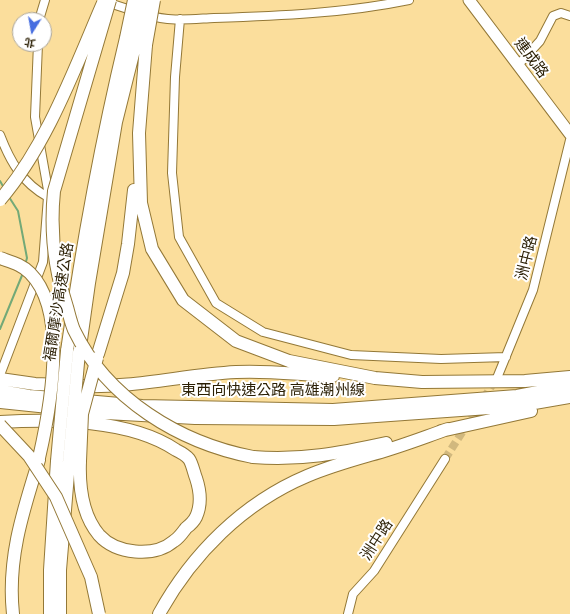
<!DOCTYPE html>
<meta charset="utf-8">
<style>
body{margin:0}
#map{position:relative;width:570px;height:614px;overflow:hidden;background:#fbde9c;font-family:Cabin,"Noto Sans TC",sans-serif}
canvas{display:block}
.north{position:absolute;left:12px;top:12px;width:40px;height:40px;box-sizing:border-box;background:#fff;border:1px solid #aaa59b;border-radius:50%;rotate:191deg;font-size:11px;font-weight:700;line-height:16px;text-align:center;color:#2b1f04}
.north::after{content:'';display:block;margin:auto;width:14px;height:18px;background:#476ee0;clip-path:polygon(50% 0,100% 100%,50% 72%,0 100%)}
</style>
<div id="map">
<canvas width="570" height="614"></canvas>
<div class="north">北</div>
</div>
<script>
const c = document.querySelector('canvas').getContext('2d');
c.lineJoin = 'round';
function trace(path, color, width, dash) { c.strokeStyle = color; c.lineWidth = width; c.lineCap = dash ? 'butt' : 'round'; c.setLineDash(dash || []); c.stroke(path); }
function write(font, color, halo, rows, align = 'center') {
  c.font = font + ' Cabin,"Noto Sans TC",sans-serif'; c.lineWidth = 4; c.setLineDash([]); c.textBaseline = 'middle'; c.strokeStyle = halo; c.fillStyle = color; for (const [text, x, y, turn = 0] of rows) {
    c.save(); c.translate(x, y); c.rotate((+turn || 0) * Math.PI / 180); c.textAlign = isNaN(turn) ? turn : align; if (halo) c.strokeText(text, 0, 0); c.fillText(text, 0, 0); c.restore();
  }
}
trace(new Path2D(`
 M0,181L4,188
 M9,197L18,211L27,258L25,265
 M0,329L23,273`), '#73a977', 2);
trace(new Path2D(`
 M445,459L496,379`), '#d1b87e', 8, [8, 4]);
const minor = new Path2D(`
 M106,2L137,12
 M148,15C169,22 192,19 214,18C279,16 346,13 409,0
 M180,19L175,77L172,173L179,237L216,303L263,332L351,355L441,359L506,357
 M39,20L45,0
 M518,65L540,41L553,16L561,13L570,16
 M0,135C10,161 22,183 48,197V190L35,117L38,44
 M0,375L43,262L48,197
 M497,378L533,290L570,140
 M348,614L353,594L374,571L445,459`);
const major = new Path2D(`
 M469,0L570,134`);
const highway = new Path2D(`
 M146,45L139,133L141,203L152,249L183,300L236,341L289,361L375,378L422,382L525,381L570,377
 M80,347L89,283L116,122L136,42
 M67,351C82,246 101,142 126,38
 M98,354L123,273L128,244L134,190
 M0,379L35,384L62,385
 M81,386C133,388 184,375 236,372C268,370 301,375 333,376
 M0,391L29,396L142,406L333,410L517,396L570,386
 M0,402L106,413L195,418L334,419L517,406L570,397
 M0,422C54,419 130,419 176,450C180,452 186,455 189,459C192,463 194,473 196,478C200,490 202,504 196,517C194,521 190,525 186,528C183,532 179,538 174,541C154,558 116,554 99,535C82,515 79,486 80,461
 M441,431L531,411
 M253,457C301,461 340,453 386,443
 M13,614C7,559 23,511 39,460
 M50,614V570L57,461
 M60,614V570L69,462
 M159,614C192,554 243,503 307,476C328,467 349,461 370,455C397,448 422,438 448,429`);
trace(minor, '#937837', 10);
trace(major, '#937837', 13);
trace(highway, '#937837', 14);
trace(minor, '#fff', 8);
trace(major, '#fff', 11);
trace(highway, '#fff', 12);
const highwayBridge = new Path2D(`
 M110,0L54,191C50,231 54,269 67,307C69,314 71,323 74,330C107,399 180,443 253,457
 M126,38L134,0
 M136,42L145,0
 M146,45L154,0
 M0,200C47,145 74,70 103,3
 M0,258C11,262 21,264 30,273C69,312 50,410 39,458
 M0,425L29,456L56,497L91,577L99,614
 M57,461L67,351
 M80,461L82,414L97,358
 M69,462L79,352`);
trace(highwayBridge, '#937837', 14, []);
trace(highwayBridge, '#fff', 12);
write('15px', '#2b1f04', '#fff', [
 ["連成路",531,58,53],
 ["洲中路",527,258,-76],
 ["福爾摩沙高速公路",59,302,-81],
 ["東西向快速公路 高雄潮州線",273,391],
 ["洲中路",377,540,-57]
]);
</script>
